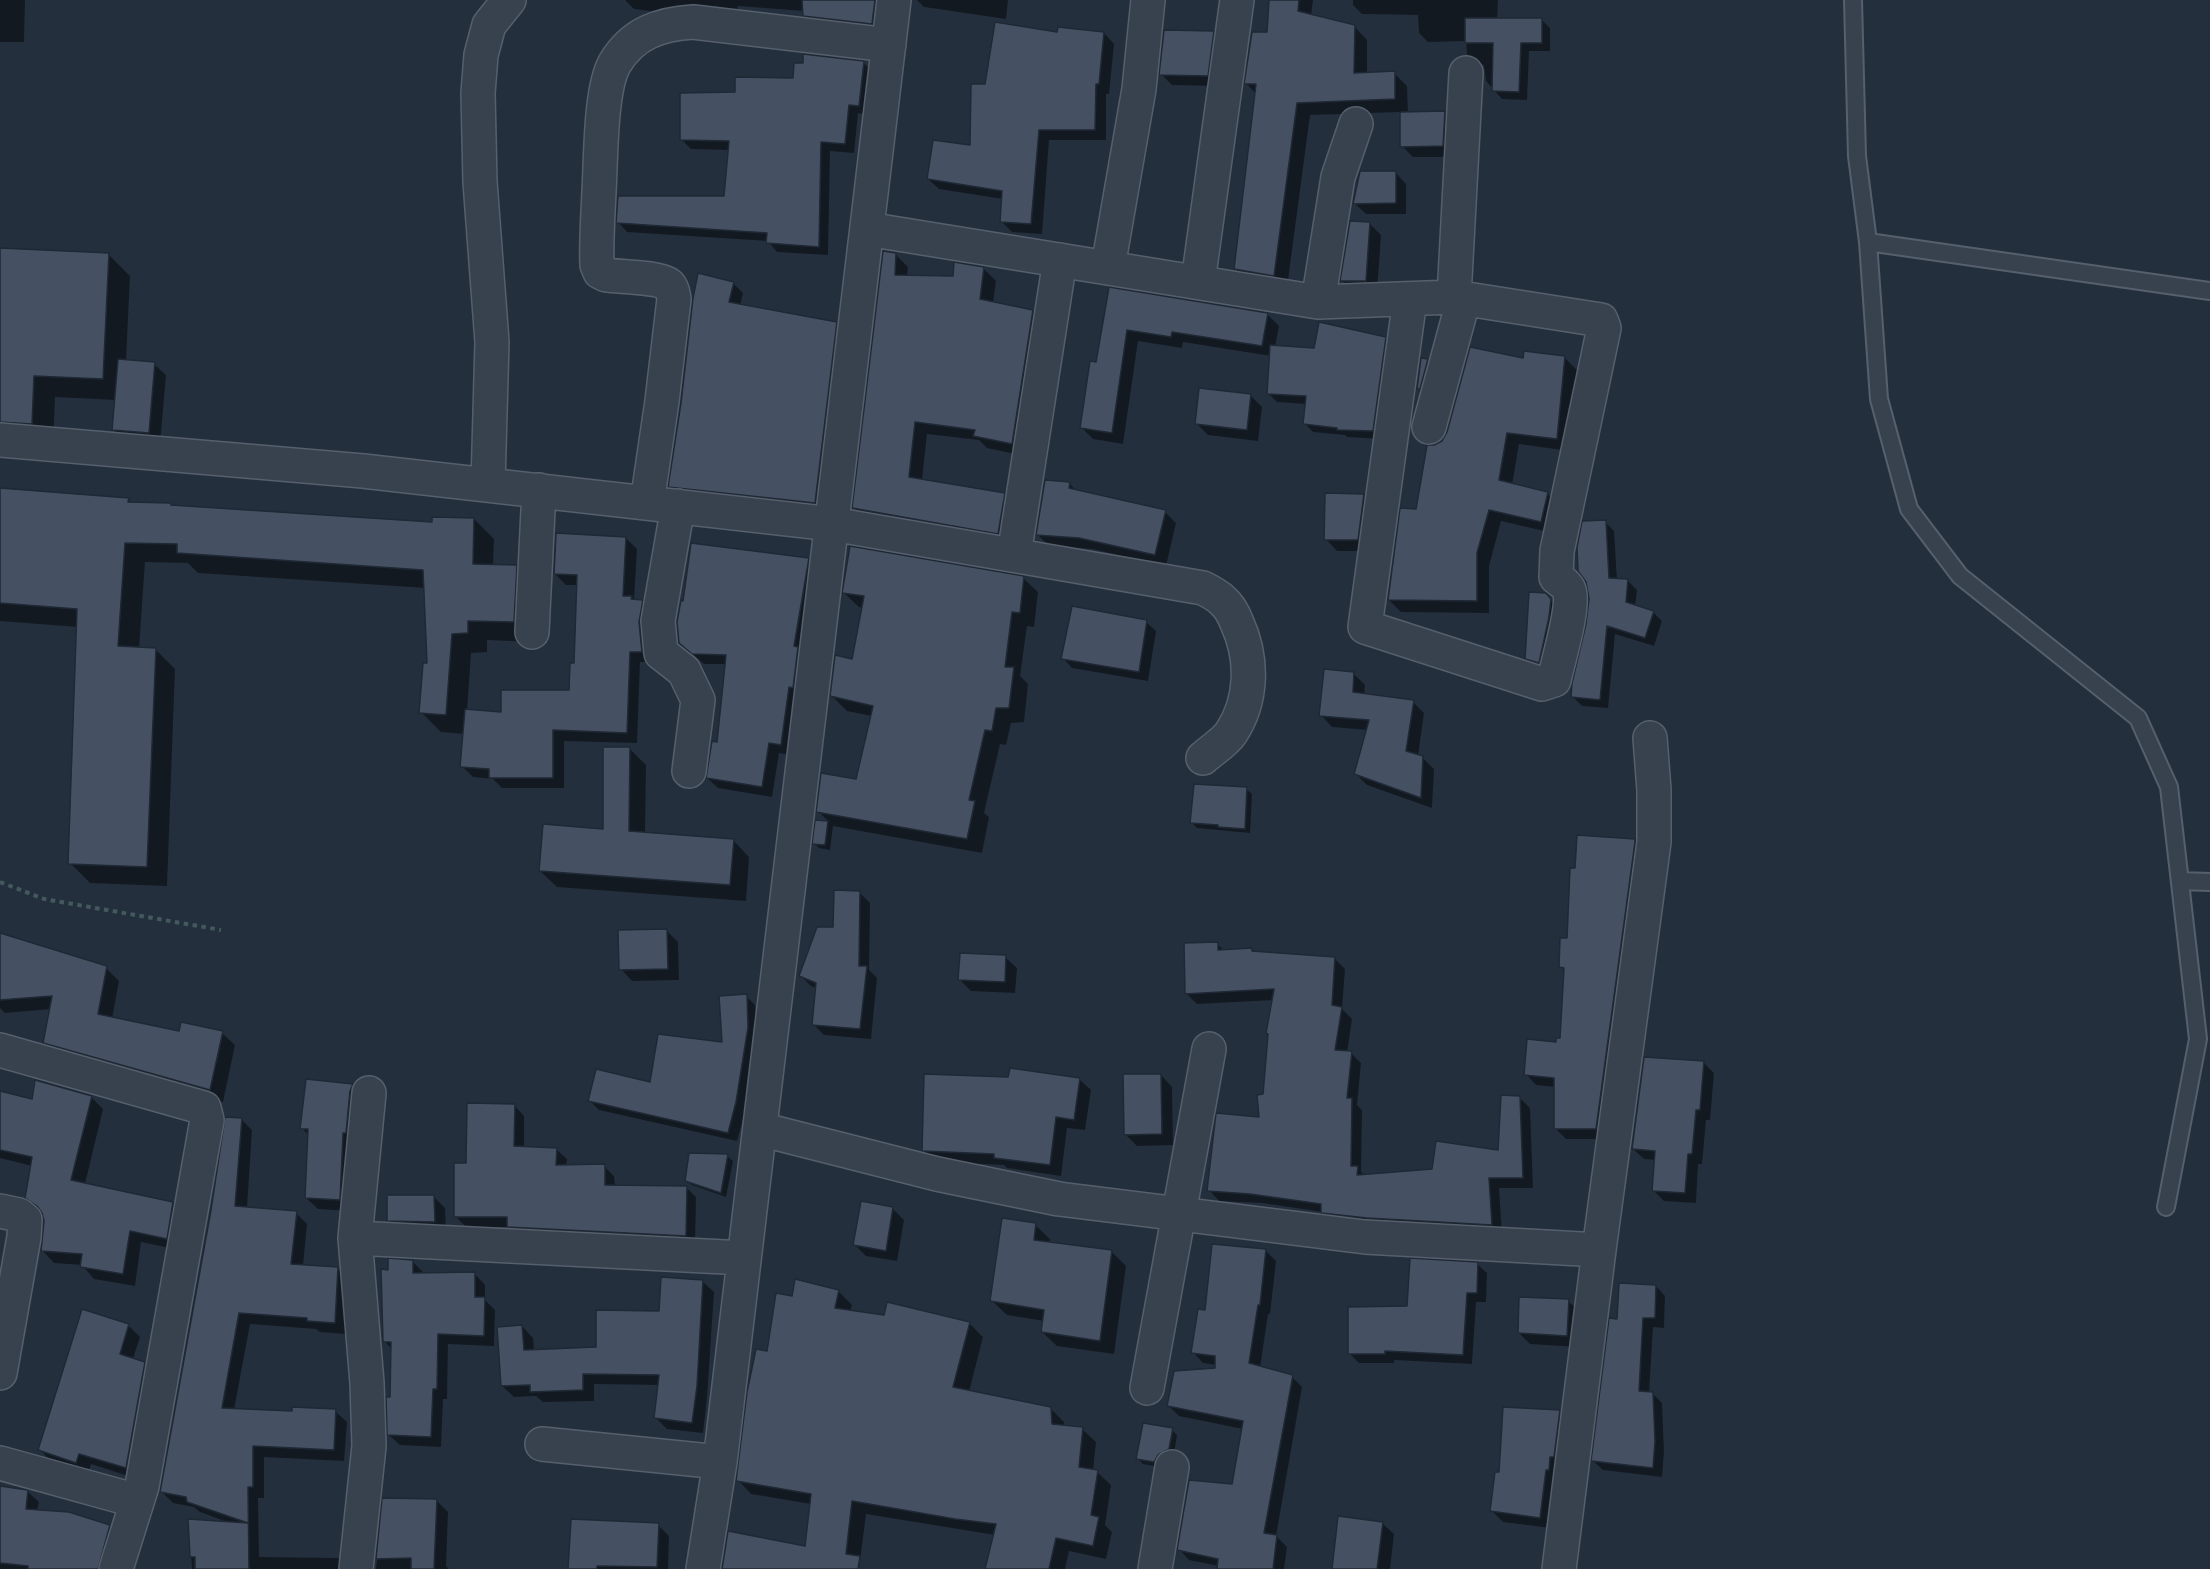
<!DOCTYPE html>
<style>
body{margin:0}
canvas{display:block;background:#242f3e}
</style>
<canvas width="2210" height="1569"></canvas>
<script>
const c = document.querySelector('canvas').getContext('2d');
c.lineJoin = 'round';
function fillPath(path, color) { c.fillStyle = color; c.fill(path, 'evenodd'); }
function trace(path, color, width, dash) { c.strokeStyle = color; c.lineWidth = width; c.lineCap = dash ? 'butt' : 'round'; c.setLineDash(dash || []); c.stroke(path); }
fillPath(new Path2D(`
 M0,0H25L24,42H0Z
 M625,0H889L883,34L815,26L804,15V11L738,6L737,12L675,14L634,9Z
 M917,0H1008L1006,19L924,7Z
 M1271,0H1313L1311,16L1354,26L1367,40V74L1394,73L1407,86L1408,113H1445L1456,124L1454,157H1413L1402,146L1401,112L1310,115L1287,288L1248,282L1235,269L1256,94L1246,83L1268,33Z
 M1353,0H1498L1497,20L1541,19L1550,28V51H1529L1527,100L1502,99L1486,81L1484,65L1476,63L1467,54L1466,41L1428,42L1419,33L1418,15L1362,14L1353,5Z
 M1104,33L1114,44L1109,94H1106V140H1049L1042,234L1012,232L1001,221L1003,199L939,189L928,179L971,147L986,86L1059,34Z
 M1213,33L1224,44L1219,86L1172,85L1161,74Z
 M863,62L872,72L868,115L858,113L854,153L830,151L828,255L777,252L768,241L627,232L618,222L726,198L730,150L691,149L682,140L736,94Z
 M1395,172L1406,184V214H1366L1354,203Z
 M1369,223L1381,235L1377,292L1353,291L1342,280Z
 M0,249L108,254L130,276L126,361L154,364L166,375L160,444L125,441L114,430L116,400L55,397L53,445L0,447Z
 M895,254L908,267L907,276L954,277L983,268L996,281L993,303L1033,311L1045,323L1024,456L987,448L979,440L927,434L922,480L1004,494L1016,507L1010,545L866,520L854,507Z
 M733,283L743,293L740,306L836,323L846,333L825,512L680,496L670,486Z
 M1110,289L1267,314L1279,326L1275,347L1316,350L1385,339L1394,347L1381,439L1347,437L1345,435L1313,432L1305,424L1307,404L1277,402L1268,393L1271,356L1183,342L1182,348L1138,341L1123,444L1093,439L1082,428L1097,364Z
 M1564,357L1577,370L1569,451L1519,444L1512,485L1547,493L1559,505L1553,533L1501,521L1489,566V613L1401,612L1389,600L1417,511L1435,446L1443,442L1524,360Z
 M1427,360L1433,365L1423,394L1418,388Z
 M1250,395L1262,407L1258,441L1208,435L1197,424Z
 M1069,483L1077,492L1165,512L1176,523L1166,566L1092,549L1049,546L1038,535Z
 M0,490L128,499L133,504L171,505L173,506L433,524L474,519L494,539L493,566H516L536,586L533,642L487,640V652L471,653L467,711L502,713L571,692L576,665L578,585H566L555,574L626,538L637,549L634,601H642L653,612L652,662H640L637,743L564,741V788H502L493,779L473,777L462,766L464,734L441,732L421,712L428,665L426,588L198,573L188,563L145,562L139,649H155L175,669L167,886L90,883L70,863L78,627L0,621Z
 M1363,496L1375,507L1369,551H1337L1326,539Z
 M1605,522L1614,531L1617,580L1628,581L1637,590L1635,607L1653,612L1662,621L1654,646L1615,634L1608,708L1582,706L1573,697L1588,624Z
 M808,560L819,570L791,755L779,753L772,797L718,788L707,778L718,744L726,664H704L680,643Z
 M1023,578L1038,592L1034,627L1027,626L1020,676L1028,684L1024,722L1011,723L1006,745L1000,744L984,813L989,817L982,853L833,826L830,850L819,848L814,843L817,821L829,822L818,811L858,781L872,716L847,711L832,696L853,661L863,608L859,607L844,593Z
 M1545,594L1562,612L1550,674L1538,670L1526,658Z
 M1146,622L1156,631L1148,681L1072,668L1063,658Z
 M1354,674L1365,685L1364,695L1413,702L1424,713L1418,756L1422,757L1434,769L1432,808L1367,785L1356,774L1368,730L1332,727L1321,715Z
 M629,748L646,765L645,834L733,840L749,857L746,901L557,887L540,871L604,830Z
 M1246,789L1252,794L1250,833L1197,828L1192,823Z
 M1635,840L1645,851L1607,1139H1566L1555,1128V1087L1536,1085L1526,1074L1561,1040L1565,971L1561,967L1568,939Z
 M859,892L870,903L869,970L877,978L871,1039L824,1035L813,1024L817,988L811,986L801,976Z
 M667,931L678,942L679,980L632,981L621,969Z
 M0,935L106,968L119,981L112,1019L180,1032L222,1033L235,1045L223,1102L57,1055L44,1042L51,1009L5,1013L0,1008Z
 M1217,944L1225,951L1252,949L1255,953L1334,958L1345,969L1342,1009L1352,1019L1347,1053H1351L1361,1063L1357,1105L1362,1110L1361,1172L1366,1176L1434,1171L1499,1152L1519,1097L1530,1108L1533,1188H1499L1502,1235L1333,1223L1323,1212L1262,1203L1219,1201L1209,1190L1260,1118L1274,1000L1197,1004L1186,993Z
 M1005,957L1017,968L1015,993L971,991L960,980Z
 M746,996L755,1005L757,1037L745,1112L737,1141L599,1110L590,1101L652,1083L723,1044Z
 M1704,1063L1714,1073L1710,1120H1706L1702,1164H1698L1696,1203L1664,1201L1653,1190L1655,1160L1644,1159L1633,1149Z
 M1161,1075L1172,1087L1173,1145L1137,1146L1126,1135Z
 M1079,1079L1091,1090L1085,1130L1067,1128L1061,1176L1007,1168L1004,1165L935,1162L923,1150Z
 M352,1085L364,1096L351,1211L318,1209L306,1198L309,1136L302,1128Z
 M0,1093L33,1101L91,1097L103,1109L85,1184L173,1203L185,1215L179,1250L141,1242L135,1286L94,1279L82,1265L54,1263L42,1250L45,1221L44,1213L27,1197L32,1166L0,1158Z
 M514,1105L524,1116V1148L556,1149L567,1159L566,1166H604L614,1176L615,1186L686,1187L696,1197L695,1246L519,1237L509,1227H466L456,1217L468,1164Z
 M241,1119L252,1130L247,1208L296,1213L307,1224L303,1266L338,1268L349,1279L346,1334L320,1332L316,1329L250,1324L234,1410L293,1412L335,1411L347,1422L344,1461L264,1457V1498H258L259,1557L338,1558L349,1569H192L189,1521L227,1522L200,1512L194,1507L173,1503L162,1492Z
 M727,1156L733,1161L726,1197L692,1185L686,1180Z
 M434,1197L445,1208L446,1232H400L388,1220Z
 M892,1208L904,1220L897,1261L866,1256L855,1245Z
 M1035,1225L1050,1239L1049,1244L1112,1252L1126,1266L1114,1354L1057,1346L1042,1332L1044,1321L1007,1315L992,1301Z
 M1266,1251L1276,1261L1270,1314H1268L1260,1368L1292,1377L1302,1387L1276,1536L1287,1547L1284,1569H1218L1219,1566L1189,1560L1179,1549L1233,1486L1243,1429L1179,1416L1169,1406L1216,1369V1365L1203,1363L1193,1352L1207,1311Z
 M412,1261L423,1272V1275L475,1274L485,1285V1300L495,1310L494,1346L448,1344L447,1399H443L441,1447L400,1445L389,1435L392,1349L384,1341L389,1271Z
 M1477,1264L1487,1273L1486,1302H1476L1472,1364L1394,1360V1363H1359L1350,1354L1408,1308Z
 M702,1281L714,1292L707,1398L703,1433L667,1429L655,1417L659,1385L594,1384V1401L543,1402L536,1396L514,1397L502,1386L522,1326L533,1338L534,1351L597,1349L661,1313Z
 M1656,1286L1665,1296L1664,1328L1653,1327L1649,1393H1652L1662,1403L1664,1452L1662,1477L1603,1470L1593,1461L1618,1321Z
 M838,1291L852,1305L850,1312L969,1323L983,1337L969,1392L1050,1408L1064,1422V1427L1082,1429L1096,1442L1093,1471L1097,1472L1111,1485L1105,1525L1112,1532L1106,1559L1069,1551L1065,1569H987L995,1535L866,1514L859,1569H724L806,1547L811,1504L751,1494L738,1480L768,1353L793,1297Z
 M1568,1301L1580,1312L1578,1347L1530,1344L1519,1333Z
 M79,1324L129,1326L140,1337L133,1359L144,1363L156,1374L137,1479L91,1464L88,1474L51,1461L40,1450Z
 M1559,1412L1571,1423L1551,1528L1503,1522L1492,1511L1501,1474Z
 M1172,1430L1177,1435L1174,1454L1159,1467L1143,1464L1138,1459Z
 M0,1487L28,1492L39,1502L37,1511L109,1527L120,1537L110,1569H0Z
 M384,1499L436,1500L448,1512L446,1566L449,1569H376Z
 M1382,1523L1394,1534L1390,1569H1333Z
 M658,1525L669,1536L668,1569H569Z`), '#0007');
const building = new Path2D(`
 M802,0H875L872,24L803,16Z
 M1269,0H1299L1298,11L1355,25L1354,73L1395,71V99L1297,103L1274,276L1234,269L1256,84H1244L1252,32H1267Z
 M1465,18H1542V43H1521L1519,92L1492,91L1493,43H1465Z
 M995,22L1057,32L1058,27L1104,32L1099,84H1096L1095,130H1039L1031,224L1000,222L1002,191L927,179L933,140L970,145L971,84H985Z
 M1164,30L1214,31L1208,76L1159,75Z
 M803,54L864,61L859,106L849,105L845,144L821,142L819,247L766,243L767,233L616,223L618,196H724L729,141L680,140V93L735,92V77L793,78L794,63H803Z
 M1445,111L1443,146L1400,147V112Z
 M1360,171H1396V203L1353,204Z
 M1350,221L1370,222L1366,281H1340Z
 M0,248L109,253L103,379L34,376L32,424L0,422Z
 M883,251L896,253L895,275L953,276L954,262L984,267L980,299L1033,310L1012,444L973,436L975,430L915,422L909,477L1005,493L998,534L852,508Z
 M698,273L734,282L729,302L837,322L815,503L668,487L681,403L693,298Z
 M1109,287L1268,313L1262,346L1172,332L1171,337L1127,330L1112,433L1080,428L1090,361L1096,362Z
 M1319,322L1386,337L1373,431L1337,430V428L1303,424L1306,396L1267,394L1270,345L1314,348Z
 M1470,347L1523,358L1524,351L1565,356L1557,439L1507,433L1499,480L1548,492L1541,522L1489,510L1477,553V601L1388,600L1400,508L1416,509L1427,445H1434L1442,441L1447,432Z
 M1421,358L1428,359L1420,389H1417Z
 M118,359L155,362L149,433L112,430Z
 M1199,388L1251,394L1247,430L1195,424Z
 M1045,480L1070,482L1069,488L1166,510L1155,555L1079,538L1036,535Z
 M0,488L129,498L128,502L171,503V505L432,522V517L474,518L473,564L517,565L514,622L468,621V633L452,634L446,715L419,713L423,663H427L423,570L177,553V544L125,543L118,646L156,648L147,867L68,864L77,609L0,603Z
 M1325,493L1364,494L1358,540H1324Z
 M1606,520L1609,578L1628,579L1626,602L1654,611L1645,638L1607,626L1600,700L1571,697L1572,683L1586,624L1589,599L1586,582L1578,571L1577,547L1582,521Z
 M556,533L626,537L623,596H632L631,599L643,600L639,622L642,652H630L627,733L553,730V778H489V769L460,767L465,709L501,712V690H569L570,663H574L577,575L554,574Z
 M691,543L809,558L794,646L798,647L793,688L789,687L781,745L769,743L762,787L706,778L712,741L717,742L726,655L692,654L679,643L677,622L681,600L683,601Z
 M850,546L1024,576L1020,613L1012,612L1005,667H1014L1009,708H996L992,731L985,730L969,800L975,801L967,839L816,812L821,773L856,779L873,706L830,696L835,655L852,659L864,596L842,593Z
 M1529,592L1546,593L1551,599L1549,617L1539,663L1525,659Z
 M1072,606L1147,620L1139,672L1061,659Z
 M1324,669L1354,672L1353,692L1414,700L1406,751L1423,756L1421,798L1354,774L1369,720L1319,716Z
 M603,747H630L629,831L734,839L730,885L539,871L543,824L603,829Z
 M1194,784L1247,787L1245,829L1218,827V825L1190,823Z
 M815,820L828,821L825,845L812,844Z
 M1577,835L1635,839V842L1596,1129H1554V1078L1524,1075L1527,1039L1556,1042V1038H1560L1564,968L1559,967L1560,938H1567L1570,868H1575Z
 M834,890L860,891L859,966H867L860,1029L812,1025L816,983L799,976L817,927H833Z
 M667,929L668,969L619,970L618,930Z
 M0,933L107,966L98,1014L179,1031L181,1022L223,1031L210,1090L43,1043L52,996L0,1000Z
 M1218,942V950L1252,948V951L1335,957L1332,1005L1342,1007L1335,1050L1352,1051L1347,1098H1352L1351,1166H1358L1357,1175L1432,1169L1436,1141L1498,1150L1501,1095L1520,1096L1523,1178H1489L1492,1225L1367,1218L1321,1213V1204L1250,1194L1207,1191L1216,1113L1259,1117L1257,1095L1263,1094L1268,1034L1266,1033L1274,989L1185,994L1184,943Z
 M960,953L1006,955L1005,982L958,980Z
 M747,994L748,1027L736,1102L728,1133L588,1101L596,1069L650,1082L658,1034L722,1042L719,996Z
 M1644,1057L1704,1061L1700,1110H1696L1692,1154H1688L1685,1193L1652,1191L1655,1151L1632,1149Z
 M1010,1068L1080,1078L1074,1120L1056,1117L1050,1165L994,1158V1154L922,1151L924,1074L1008,1077Z
 M1123,1074H1161L1162,1134L1124,1135Z
 M306,1079L353,1084L350,1091L346,1133H343L340,1200L305,1198L308,1129H300Z
 M35,1080L92,1096L71,1180L173,1202L167,1239L130,1231L123,1274L80,1267L82,1254L41,1251L44,1221L42,1213L37,1206L25,1198L32,1157L0,1150V1091L32,1099Z
 M467,1103L515,1104L514,1146L557,1148L556,1165L605,1164V1185L687,1186L686,1236L507,1227V1217H454V1163H466Z
 M225,1117L242,1118L235,1206L297,1211L291,1264L338,1267L335,1323L307,1321V1318L239,1313L222,1408L292,1411V1407L336,1409L334,1450L253,1446V1487H248L249,1569H195V1557H190L188,1519L248,1523L187,1502L186,1497L160,1492L211,1210Z
 M689,1153L728,1154L721,1193L685,1181Z
 M387,1195H434L435,1222L387,1221Z
 M861,1201L893,1207L886,1251L853,1245Z
 M1002,1218L1036,1223L1034,1240L1112,1250L1100,1341L1041,1332L1044,1310L990,1301Z
 M1212,1244L1266,1249L1260,1305H1258L1249,1363L1293,1375L1264,1533L1277,1535L1273,1569H1217L1218,1559L1177,1550L1189,1480L1232,1484L1243,1421L1167,1406L1174,1371L1215,1368V1356L1191,1353L1198,1309L1205,1310Z
 M388,1258L413,1260V1273L475,1272V1297H485L484,1336L438,1334L437,1389H433L431,1437L387,1435L386,1397H390L391,1342H383L381,1269L388,1270Z
 M1410,1258L1478,1262L1477,1293H1467L1463,1355L1385,1351V1354H1348V1307L1407,1306Z
 M661,1277L703,1280L697,1386L692,1423L654,1418L659,1375L583,1374V1390L530,1392V1385L501,1386L497,1327L522,1325L524,1350L596,1347V1310L659,1311Z
 M795,1279L839,1290L835,1308L884,1315L887,1302L970,1322L953,1387L1051,1407L1052,1424L1083,1427L1079,1467L1098,1470L1091,1515L1099,1517L1093,1546L1056,1538L1049,1569H985L996,1524L955,1519L852,1501L846,1554L860,1556L858,1569H722L728,1531L805,1546L811,1494L736,1481L747,1392L756,1349L767,1351L776,1293L792,1296Z
 M1619,1283L1656,1285L1655,1318H1643L1639,1391L1653,1392L1655,1441L1653,1468L1591,1461L1609,1318L1617,1319Z
 M1519,1297L1569,1299L1567,1336L1518,1333Z
 M82,1309L129,1324L120,1354L145,1362L126,1468L79,1454L76,1463L38,1450Z
 M1503,1407L1560,1410L1554,1457H1550L1549,1470H1546L1540,1518L1490,1511L1495,1472H1499Z
 M1143,1423L1173,1428L1169,1449L1158,1455L1154,1462L1136,1459Z
 M0,1486L28,1490L26,1509L69,1512L110,1525L98,1569H28V1566L0,1563Z
 M382,1498L437,1499L434,1569H411V1558L376,1559Z
 M1338,1516L1383,1522L1377,1569H1332Z
 M571,1519L659,1523L657,1567L597,1566V1569H568Z`);
fillPath(building, '#455162');
trace(building, '#1f2835', 1.5);
const service = new Path2D(`
 M1853,0L1857,156L1868,242L1879,399L1909,509L1960,576L2138,718L2169,787L2198,1039L2166,1207
 M1868,242L2210,291
 M2181,881L2210,882`);
const minor = new Path2D(`
 M867,229L1318,302L1454,297L1601,320L1604,328L1557,551L1556,577C1560,581 1567,584 1569,590C1575,606 1558,661 1554,680L1542,684L1365,627L1410,299
 M1108,267L1139,89L1148,0
 M1198,282L1237,0
 M1454,297L1466,73
 M1318,302L1338,177L1356,124
 M1429,427L1464,298
 M0,440L363,471L832,524L1203,588C1209,591 1217,595 1222,600C1229,606 1234,615 1237,623C1253,658 1253,700 1231,733C1225,742 1212,750 1203,758
 M488,484L492,342L480,182L478,93L481,55L489,25L509,0
 M647,503L662,401L674,299C673,294 673,289 669,285C659,277 621,277 606,275L600,272L597,265C596,240 598,216 599,191C601,160 600,88 615,63C633,33 660,24 693,22L889,45
 M678,506L658,621L661,653L684,671L698,700L689,771
 M1014,555L1060,260
 M532,632L539,490
 M0,1050L204,1108L207,1120L142,1486L116,1569
 M760,1129L937,1174L1059,1199L1365,1237L1599,1250
 M0,1211L19,1215L25,1220L24,1237L0,1373
 M355,1238L744,1258
 M1147,1388L1209,1049
 M542,1444L720,1462
 M0,1463L130,1499L139,1494
 M356,1569L369,1446L367,1383L355,1238L369,1093
 M703,1569L720,1462L894,0
 M1155,1569L1172,1467
 M1559,1569L1599,1250L1654,842V790L1650,738`);
trace(service, '#565f6c', 20);
trace(minor, '#565f6c', 36);
trace(new Path2D(`
 M0,882L44,899L221,930`), '#44595c', 4, [4.5, 4.5]);
trace(service, '#38414e', 16);
trace(minor, '#38414e', 33);
</script>
